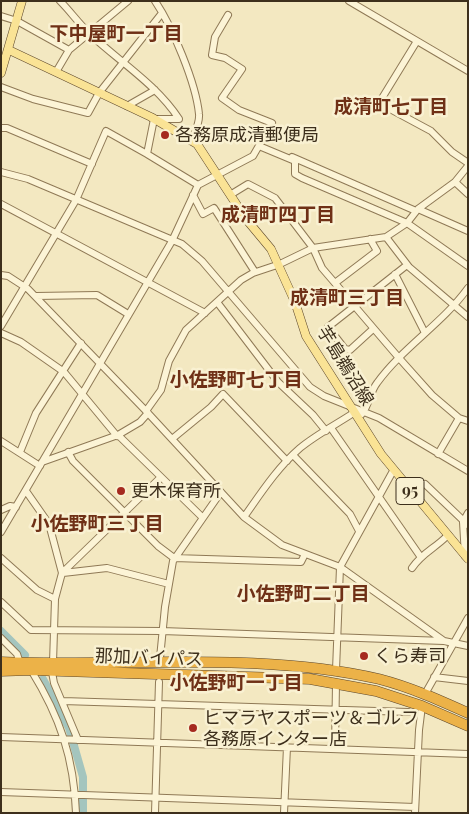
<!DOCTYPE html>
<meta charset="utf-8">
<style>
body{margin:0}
#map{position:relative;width:469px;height:814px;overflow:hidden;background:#f3e8c1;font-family:"Playfair Display",serif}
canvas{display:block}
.frame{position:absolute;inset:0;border:2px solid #3d2f1c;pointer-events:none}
</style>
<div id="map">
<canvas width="469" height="814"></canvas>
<div class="frame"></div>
</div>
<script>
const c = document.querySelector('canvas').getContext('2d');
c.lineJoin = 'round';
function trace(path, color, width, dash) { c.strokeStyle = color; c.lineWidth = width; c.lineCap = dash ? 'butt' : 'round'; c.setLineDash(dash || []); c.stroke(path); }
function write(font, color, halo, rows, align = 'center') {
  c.font = font + ' "Playfair Display","Noto Sans JP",serif'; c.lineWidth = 5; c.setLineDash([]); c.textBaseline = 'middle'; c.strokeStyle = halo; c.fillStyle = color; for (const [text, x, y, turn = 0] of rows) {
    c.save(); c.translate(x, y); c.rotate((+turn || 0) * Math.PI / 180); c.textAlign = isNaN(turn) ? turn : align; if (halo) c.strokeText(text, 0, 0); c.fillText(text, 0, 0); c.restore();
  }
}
trace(new Path2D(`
 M1,631L25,655
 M43,679L69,728L83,777V813`), '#a4c5be', 8);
const minor = new Path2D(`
 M155,1C172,26 196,83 199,114C200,122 195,132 192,140
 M349,1L468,71
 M1,16L17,21L69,50
 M417,41L379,103L431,131L452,152L468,163
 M56,72L69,50L128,1
 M1,87L33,99L88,113L99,93L162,13
 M127,106L155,90
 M1,128H7L92,164
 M259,146L295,161V174L302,178L407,223L468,266
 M147,154L198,185
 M292,157L416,211
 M1,172L28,179L182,244L202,261L310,387L324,396L379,418L468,471
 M455,182L468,194
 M193,195L203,214L214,208L255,272
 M230,195L248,184L275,198L313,248L322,268L399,358L432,395L459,418L468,421
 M1,204L205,313
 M418,209L468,231
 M386,237L409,267L468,317
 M395,274L425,333
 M1,275L8,276L28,289L146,411L244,517L282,545L340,567L444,641L468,646
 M335,283L377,251L370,239
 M36,296L97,295L128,314
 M217,302L278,382L313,415L326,431
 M1,326L76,200L106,131L147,154L154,119H179C157,85 120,62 91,35C79,24 71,12 60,1
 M373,329L350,350L345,349L328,327L407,265
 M1,333L21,342L64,372L117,436
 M146,411L161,390L169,361L186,330L241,280L253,273L280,264L313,248L386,237L407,223L418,209L455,182L468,166
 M362,414C369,405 370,392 377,383C403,347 442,324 468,288
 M331,428L420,556
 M118,435L202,517
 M172,439L211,407L223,394L287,461
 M1,441L40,466
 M20,452L36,413L81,343
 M68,452L73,461L158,546L174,558L301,562L305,554
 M438,454L459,418
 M293,455L350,514L359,531
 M42,462L118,435L140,422L148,413
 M425,484L468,525
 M26,491L49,524L62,573L55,599L53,663
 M1,510L10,506L16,507
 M244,517C261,493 277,468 300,448C317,434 337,424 355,412
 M1,532L172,241L198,185L253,156L272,123L239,110L222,98L242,69L225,58L212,55L215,37L228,15
 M465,556L463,522L468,513
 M1,558L37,590L55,599
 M412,568C422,553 434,549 447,536
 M62,573L161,477
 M63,573L107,568L169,584
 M1,602L31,630L162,631L444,641
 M1,638L17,654L20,663
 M160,658L165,607L173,561L221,492
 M31,670C60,717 74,758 76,813
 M336,670L340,567L393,471
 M52,672L54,683L78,740
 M434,677L468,681
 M425,694L468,618
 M63,701L408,712
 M1,737L468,754
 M335,749L336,683
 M1,792L415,807
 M155,813L159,682
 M284,813L287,747
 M415,813L419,730L422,706`);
const major = new Path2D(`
 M9,50L151,117L197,144L246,219L271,249L295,302L306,336L381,454L468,559
 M1,73L22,1`);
const highway = new Path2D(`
 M1,662C124,667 259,651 379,679C410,687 439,700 468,713
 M1,671L31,670L310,679L376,691L422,706L468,726`);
trace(minor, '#8f7956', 8);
trace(major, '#5c462b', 9);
trace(highway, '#5c462b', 11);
trace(minor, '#fcf4d6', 6);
trace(major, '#fae395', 8);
trace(highway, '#ecb248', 10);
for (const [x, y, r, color] of [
 [165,135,5,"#a52a1f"],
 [121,491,5,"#a52a1f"],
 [364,656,5,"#a52a1f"],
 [193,728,5,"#a52a1f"]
]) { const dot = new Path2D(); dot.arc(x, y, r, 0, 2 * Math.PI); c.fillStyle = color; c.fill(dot); trace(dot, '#f9f1d2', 2); }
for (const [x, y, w] of [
 [410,491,28]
]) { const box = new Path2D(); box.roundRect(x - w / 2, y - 13.5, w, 27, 4); c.fillStyle = '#f9f1d2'; c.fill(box); trace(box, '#3d2f1c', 1); }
write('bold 16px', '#3d2f1c', null, [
 ["95",410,491]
]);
write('18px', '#3d2f1c', '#f9f1d2', [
 ["各務原成清郵便局",175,135],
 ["更木保育所",131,491],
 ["くら寿司",374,656],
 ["ヒマラヤスポーツ＆ゴルフ",203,718],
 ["各務原インター店",203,739]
], 'left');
write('18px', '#3d2f1c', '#f9f1d2', [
 ["芋島鵜沼線",345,366,58],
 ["那加バイパス",149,658,2]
]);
write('bold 19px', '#6f3016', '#f9f1d2', [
 ["下中屋町一丁目",116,34],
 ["成清町七丁目",391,107],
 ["成清町四丁目",278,215],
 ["成清町三丁目",347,298],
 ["小佐野町七丁目",236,380],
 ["小佐野町三丁目",97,524],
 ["小佐野町二丁目",303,594],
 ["小佐野町一丁目",236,683]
]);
</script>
